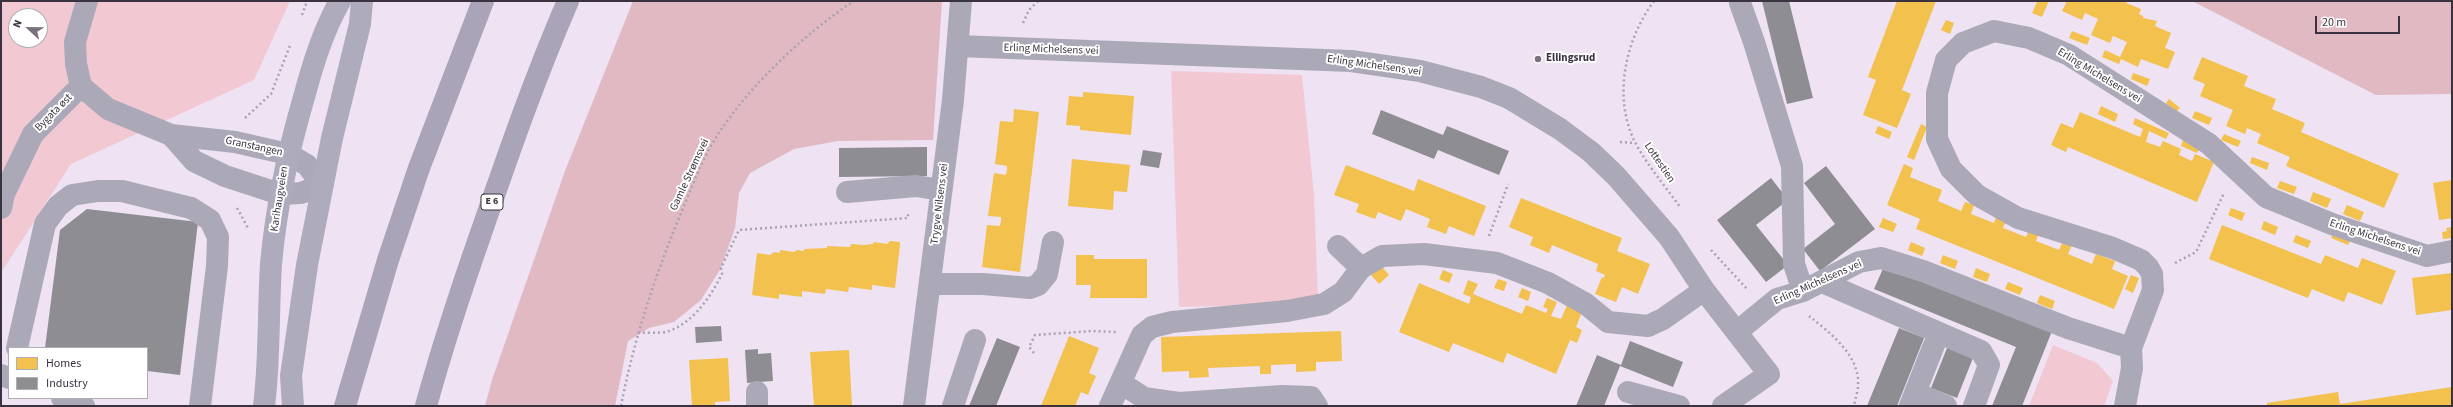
<!DOCTYPE html>
<meta charset="utf-8">
<style>
body{margin:0}
#map{position:relative;width:2453px;height:407px;overflow:hidden;background:#eee2f3;font-family:"Source Sans 3",sans-serif}
canvas{display:block}
.frame{position:absolute;inset:0;border:2px solid #3b323f;pointer-events:none}
.legend{position:absolute;left:8px;top:347px;width:140px;height:52px;box-sizing:border-box;background:#fff;border:1px solid #b1adb2;margin:0;padding:5px 7px;list-style:none;font-size:12px;color:#3b323f}
.legend li{display:flex;align-items:center;gap:8px;height:20px}
.legend b{width:20px;border:1px solid #b1adb2}
.north{position:absolute;left:8px;top:8px;width:40px;height:40px;box-sizing:border-box;background:#fff;border:1px solid #b1adb2;border-radius:50%;rotate:292deg;font-size:11px;font-weight:700;line-height:16px;text-align:center;color:#3b323f}
.north::after{content:'';display:block;margin:auto;width:14px;height:18px;background:#7a707e;clip-path:polygon(50% 0,100% 100%,50% 72%,0 100%)}
.scale{position:absolute;left:2315px;top:16px;width:85px;height:18px;box-sizing:border-box;border:2px solid #3b323f;border-top:0;padding-left:5px;font-size:12px;line-height:14px;white-space:nowrap;color:#3b323f;-webkit-text-stroke:3px #fff;paint-order:stroke}
</style>
<div id="map">
<canvas width="2453" height="407"></canvas>
<div class="frame"></div>
<ul class="legend">
<li><b style="height:11px;background:#f2c14e"></b>Homes</li>
<li><b style="height:11px;background:#8d8d92"></b>Industry</li>
</ul>
<div class="north">N</div>
<div class="scale">20 m</div>
</div>
<script>
const c = document.querySelector('canvas').getContext('2d');
c.lineJoin = 'round';
function fillPath(path, color) { c.fillStyle = color; c.fill(path, 'evenodd'); }
function trace(path, color, width, dash) { c.strokeStyle = color; c.lineWidth = width; c.lineCap = dash ? 'butt' : 'round'; c.setLineDash(dash || []); c.stroke(path); }
function write(font, color, halo, rows, align = 'center') {
  c.font = font + ' "Source Sans 3",sans-serif'; c.lineWidth = 4; c.setLineDash([]); c.textBaseline = 'middle'; c.strokeStyle = halo; c.fillStyle = color; for (const [text, x, y, turn = 0] of rows) {
    c.save(); c.translate(x, y); c.rotate((+turn || 0) * Math.PI / 180); c.textAlign = isNaN(turn) ? turn : align; if (halo) c.strokeText(text, 0, 0); c.fillText(text, 0, 0); c.restore();
  }
}
fillPath(new Path2D(`
 M1,1H290L254,80L71,164L1,273ZM16,16H40V40H16Z
 M1171,71L1302,75L1314,195L1318,297L1288,304L1179,307Z
 M2053,345L2097,363L2113,381L2104,406H2029Z`), '#f2c9d3');
fillPath(new Path2D(`
 M633,1H942L933,140L838,141L794,149L750,173L739,193L735,228L721,268L701,300L674,322L649,328L628,341L615,406H485L492,380L565,171Z
 M2192,1H2452V94L2376,95Z`), '#e1b9c2');
fillPath(new Path2D(`
 M1897,1H1936L1902,90L1911,94L1897,128L1863,115L1876,80L1868,77Z
 M2034,1H2049L2042,17L2032,13L2037,2Z
 M2067,1H2127L2126,3L2141,9L2139,14L2143,16V18L2157,21L2155,26L2171,33L2165,48L2175,52L2168,69L2141,59L2138,67L2121,59L2119,64L2102,57L2105,50L2120,57L2127,42L2113,36L2110,43L2091,35L2098,19L2085,13L2082,20L2062,11Z
 M1946,20L1954,23L1950,34L1941,30Z
 M2072,31L2090,38L2087,45L2069,38Z
 M2202,57L2248,76L2244,86L2276,99L2272,109L2305,123L2301,132L2399,174L2384,208L2286,166L2290,157L2257,143L2261,134L2247,128L2245,134L2226,126L2233,110L2200,96L2205,84L2193,79Z
 M2133,73L2150,79L2147,86L2131,79Z
 M1083,92L1134,96L1131,135L1080,130V126L1066,125L1069,96L1083,97Z
 M2169,99L2180,108L2176,112L2166,103Z
 M2101,106L2118,114L2115,122L2098,114Z
 M1014,109L1039,112L1020,272L982,267L987,225L1000,226L1001,221V217L988,216L994,173L1006,175L1007,170V166L995,164L1000,121L1013,122Z
 M2195,111L2212,118L2209,125L2192,118Z
 M2080,112L2140,137L2143,129L2133,124L2135,118L2169,133L2166,139L2149,131L2146,142L2160,147L2163,141L2181,149L2179,155L2192,161L2195,154L2214,162L2197,202L2068,147L2066,152L2051,145L2061,123L2073,128Z
 M1921,124L1927,127L1914,160L1907,157Z
 M1878,126L1892,132L1889,139L1875,133Z
 M2224,134L2241,141L2238,147L2221,140Z
 M2183,140L2200,147L2197,153L2181,146Z
 M2252,157L2269,163L2267,170L2250,163Z
 M1072,159L1130,165L1127,192L1114,191L1113,210L1068,206Z
 M1904,164L1913,168L1910,177L1942,190L1938,201L1961,211L1965,202L1974,205L1971,214L1994,223L1997,214L2007,218L2003,228L2026,237L2030,228L2039,232L2036,241L2059,250L2063,241L2072,245L2068,254L2092,264L2096,254L2115,261L2112,269L2128,276L2114,309L1916,229L1920,219L1887,205Z
 M1346,165L1414,191L1418,179L1486,206L1474,236L1449,226L1446,234L1427,227L1430,219L1406,209L1401,221L1378,212L1375,219L1356,212L1359,204L1334,195Z
 M2452,180V218L2439,220L2433,183Z
 M2280,181L2297,187L2294,194L2277,188Z
 M2313,192L2331,199L2327,208L2310,201Z
 M1521,198L1622,238L1617,251L1650,264L1638,294L1622,287L1616,302L1595,294L1602,277L1604,278L1605,275L1596,271L1598,264L1552,245L1549,253L1530,245L1533,237L1509,227Z
 M2347,205L2364,212L2360,221L2343,214Z
 M2231,208L2245,213L2242,221L2228,215Z
 M1883,218L1897,224L1893,232L1879,227Z
 M2264,221L2278,227L2275,235L2261,229Z
 M2222,225L2321,264L2325,255L2358,268L2362,258L2396,271L2382,305L2348,292L2344,302L2312,289L2308,298L2209,259Z
 M2452,227V238L2443,239L2442,232L2447,231L2446,228Z
 M2334,232L2351,239L2348,245L2331,238Z
 M2296,235L2311,241L2308,248L2293,242Z
 M890,241L900,242V245L895,288L872,285V290L849,287L848,292L826,289L825,294L802,291V297L779,294V299L752,295L757,253L770,255L774,252L780,253V250L794,252L797,250L804,251V249L827,248V246L850,247L851,244L864,245L873,244L874,242L887,244Z
 M1911,242L1925,248L1922,256L1908,250Z
 M1076,255H1094V259H1147V298H1090L1091,285H1076Z
 M1943,255L1958,261L1955,269L1940,263Z
 M1382,267L1389,275L1379,284L1371,275Z
 M1976,268L1990,274L1987,282L1973,277Z
 M1443,270L1453,274L1449,283L1439,279Z
 M2452,273V310L2416,315L2412,278Z
 M2131,275L2139,278L2133,293L2125,289Z
 M1498,279L1507,282L1504,291L1494,288Z
 M1468,280L1478,284L1473,294L1522,314L1526,305L1546,313L1548,309L1543,307L1547,298L1557,302L1551,316L1561,319L1568,303L1583,309L1576,327L1582,330L1577,343L1570,340L1556,374L1507,353L1503,363L1453,343L1449,352L1399,332L1419,283L1469,304L1471,297L1463,294Z
 M2008,282L2023,288L2020,295L2005,289Z
 M1522,288L1531,292L1528,301L1518,297Z
 M2040,295L2055,301L2052,309L2037,303Z
 M1341,331L1342,361L1316,362V371L1296,372V364L1271,365V374H1260V366L1208,368L1209,377L1189,378V371L1162,372L1161,337Z
 M1069,336L1099,348L1089,373L1096,376L1092,385L1088,395L1081,392L1075,406H1041Z
 M849,350L852,406H814L810,352Z
 M728,358L730,401L715,402V406H692L689,360Z
 M2452,387V406H2267V403L2338,392L2340,404Z`), '#f2c14e');
fillPath(new Path2D(`
 M1762,1H1789L1813,98L1787,104Z
 M1381,110L1443,135L1447,126L1509,151L1499,175L1438,150L1434,159L1372,134Z
 M927,147V176L839,177V148Z
 M1143,150L1162,153L1159,168L1140,165Z
 M1826,166L1875,229L1820,271L1803,249L1835,224L1804,183Z
 M1771,178L1788,200L1756,225L1788,265L1766,282L1717,220Z
 M87,209L198,222L180,375L147,371V348H45L60,230Z
 M1885,264L2052,331L2022,406H1992L2016,347L1874,289Z
 M721,326L722,341L696,343L695,327Z
 M1899,328L1924,338L1897,406H1867Z
 M997,338L1020,347L996,406H969Z
 M1630,341L1683,362L1673,387L1620,366L1604,406H1576L1597,355L1621,365Z
 M1947,348L1973,358L1957,398L1931,388Z
 M758,349V354L771,353L773,381L747,383L745,350Z`), '#8d8d92');
trace(new Path2D(`
 M1654,1C1625,40 1612,99 1636,144C1648,166 1665,186 1680,207
 M302,15L307,1
 M1023,23L1029,10L1038,1
 M245,118L271,94L291,43
 M1620,142L1635,143
 M237,208L248,228
 M1489,236L1508,184
 M1711,250L1748,290
 M2175,263L2196,252L2224,193
 M1809,316C1829,332 1860,355 1858,385C1858,392 1855,399 1854,406
 M638,333C648,332 660,334 669,331C694,322 711,296 722,274L721,268L739,230L908,218V212
 M1034,353L1029,347L1035,335L1092,331L1116,332
 M621,406C634,339 655,276 681,213C692,187 702,159 717,136C747,88 806,32 854,1`), '#a7a3b0', 2.5, [2, 3]);
trace(new Path2D(`
 M87,1L75,42L76,64L81,86L108,109L171,135L235,142L288,154L307,165L322,185L301,193L280,194L225,176L194,161L171,135
 M1740,3L1754,42L1792,166L1794,264L1803,291
 M958,46L1351,61L1420,71L1481,87L1509,98L1560,129L1591,152L1616,176L1669,237L1704,290L1769,374L1723,406
 M847,192L916,186L941,190
 M1,208L4,194L33,134L81,86
 M1338,246L1361,268
 M1822,282L1981,351L1989,365L1974,406
 M931,284H983L1030,288L1038,285L1047,274L1053,242
 M1738,331L1777,299L1803,291L1859,262L1881,258L1923,271L2068,328L2131,348L2132,368L2125,406
 M17,348L45,224L58,206L72,195L98,191H122L191,208L210,220L218,237L217,266L200,406
 M2131,348L2153,290L2152,274L2148,267L2141,260L2113,248L2018,218L1977,195L1951,169L1937,139V93L1946,60L1963,43L1994,31L2029,38L2069,55L2209,144L2266,197L2332,224L2427,256L2452,251
 M1,375L9,378
 M1121,383L1144,398L1179,403L1282,396L1311,397L1317,406
 M757,392V406
 M1628,392L1679,406
 M1915,393L1934,345
 M62,398L84,406
 M914,406L953,100L961,1
 M953,406L975,340
 M1110,406L1142,335L1152,327L1172,322L1287,311L1324,304L1343,292L1361,268L1382,256L1424,254L1497,263L1548,283L1586,304L1608,322L1648,326L1663,319L1704,290
 M1910,406L1915,393L1946,406`), '#aba9b8', 22);
trace(new Path2D(`
 M264,406C270,359 268,311 271,264C276,207 288,152 304,97C313,64 323,31 340,1
 M293,406L291,376L307,265L332,138L360,24L362,1`), '#aeabbc', 22);
trace(new Path2D(`
 M345,406L388,260L419,168L483,1
 M426,406C442,348 461,290 481,233C508,155 535,77 568,1`), '#aaa4b8', 22);
for (const [x, y, r, color] of [
 [1538,59,4,"#7a707e"]
]) { const dot = new Path2D(); dot.arc(x, y, r, 0, 2 * Math.PI); c.fillStyle = color; c.fill(dot); trace(dot, '#fff', 1.5); }
for (const [x, y, w] of [
 [492,202,22]
]) { const box = new Path2D(); box.roundRect(x - w / 2, y - 8, w, 16, 3); c.fillStyle = '#fff'; c.fill(box); trace(box, '#3b323f', 1); }
write('bold 10px', '#3b323f', null, [
 ["E 6",492,202]
]);
write('11px', '#3b323f', '#fff', [
 ["Erling Michelsens vei",1051,50,2],
 ["Erling Michelsens vei",1374,66,8],
 ["Erling Michelsens vei",2099,76,31],
 ["Bygata øst",54,113,-45],
 ["Granstangen",254,147,12],
 ["Lottestien",1659,163,56],
 ["Gamle Strømsvei",690,175,-65],
 ["Karihaugveien",280,199,-81],
 ["Trygve Nilsens vei",940,204,-83],
 ["Erling Michelsens vei",2375,238,18],
 ["Erling Michelsens vei",1818,283,-24]
]);
write('bold 11px', '#3b323f', '#fff', [
 ["Ellingsrud",1546,59]
], 'left');
</script>
